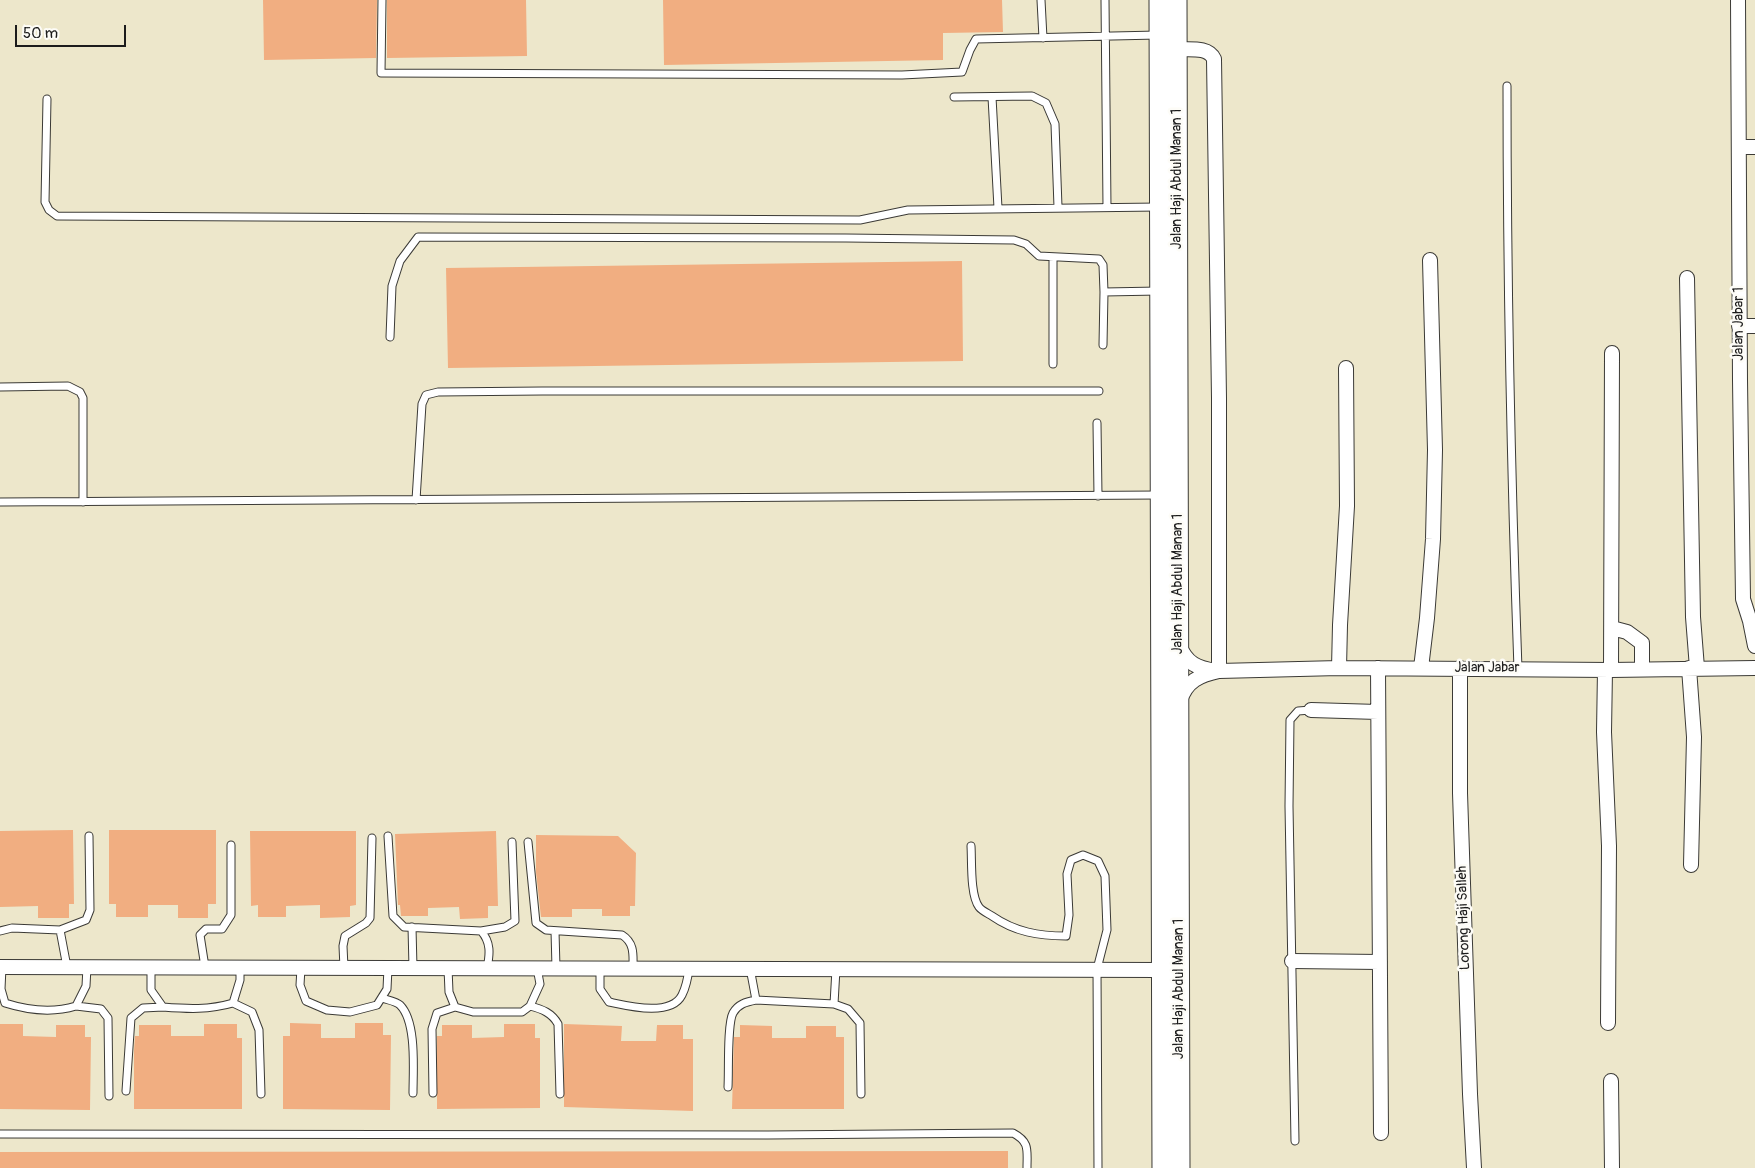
<!DOCTYPE html>
<style>
body{margin:0}
#map{position:relative;width:1755px;height:1168px;overflow:hidden;background:#ede7cb;font-family:Pangolin,sans-serif}
canvas{display:block}
.scale{position:absolute;left:15px;top:25px;width:111px;height:22px;box-sizing:border-box;border:2px solid #1c1c1c;border-top:0;padding-left:6px;font-size:15px;line-height:18px;white-space:nowrap;color:#1c1c1c;-webkit-text-stroke:4px #fdfcf7;paint-order:stroke}
</style>
<div id="map">
<canvas width="1755" height="1168"></canvas>
<div class="scale">50 m</div>
</div>
<script>
const c = document.querySelector('canvas').getContext('2d');
c.lineJoin = 'round';
function fillPath(path, color) { c.fillStyle = color; c.fill(path, 'evenodd'); }
function trace(path, color, width, dash) { c.strokeStyle = color; c.lineWidth = width; c.lineCap = dash ? 'butt' : 'round'; c.setLineDash(dash || []); c.stroke(path); }
function write(font, color, halo, rows, align = 'center') {
  c.font = font + ' Pangolin,sans-serif'; c.lineWidth = 5; c.setLineDash([]); c.textBaseline = 'middle'; c.strokeStyle = halo; c.fillStyle = color; for (const [text, x, y, turn = 0] of rows) {
    c.save(); c.translate(x, y); c.rotate((+turn || 0) * Math.PI / 180); c.textAlign = isNaN(turn) ? turn : align; if (halo) c.strokeText(text, 0, 0); c.fillText(text, 0, 0); c.restore();
  }
}
fillPath(new Path2D(`
 M263,0H377L376,58L264,60Z
 M387,0H526L527,56L387,58Z
 M663,0H1002L1003,32L943,33V60L664,65Z
 M962,261L963,361L448,368L446,268Z
 M73,830L74,904H69V918H38V906L0,907V831Z
 M109,830H216V904H208V918H178V905H148V917H116V904H109Z
 M250,831H356V905L350,906V917L320,918V905L286,906V917H258V905L251,906Z
 M496,831L498,906H488V918L460,919L459,907L428,908V916H401L400,905H398L395,834Z
 M536,835L618,836L636,853L635,906H630V916H602V909H572V917H541L536,872Z
 M290,1023L321,1024V1038H355V1023H383V1035H391L390,1110L283,1109V1036H290Z
 M0,1024H23V1036L56,1037V1025H85V1037H91L90,1110L0,1109Z
 M204,1024H237V1038H242V1109H134V1051L135,1036H139V1025H171V1036H204Z
 M504,1024H535V1038H540V1108L437,1109V1036H442V1025H472V1038L504,1037Z
 M564,1024L622,1026L621,1041H656L657,1025H683V1039H693V1111L564,1107Z
 M740,1025L772,1026V1038H806V1026H836V1037H844V1109H732L734,1037H740Z
 M1008,1151V1168H0V1152Z`), '#f1ae81');
const lane = new Path2D(`
 M382,0L381,73L902,75L962,72L970,50L976,39L1158,35
 M1041,0L1043,38
 M1105,0L1107,207
 M1507,86C1507,280 1511,474 1518,669
 M954,97L1032,96L1046,103L1055,124L1058,207
 M992,97L998,208
 M47,99L45,202L49,210L57,216L860,220L908,210L1159,207
 M390,337L392,286L400,261L418,237L846,238L1014,240L1026,244L1039,256L1099,259L1103,265L1104,292
 M1103,345L1104,292L1159,291
 M1053,364V257
 M0,387L68,386L80,392L83,398V502
 M1097,423L1098,496
 M416,500L422,404L426,395L438,392L542,391H1099
 M0,502L1160,495
 M388,836L393,916L404,927L481,931C491,942 490,954 487,968
 M528,842L536,923L546,930L622,935C635,943 633,956 633,968
 M971,846C972,861 970,895 979,907C982,911 989,914 992,916C1015,932 1039,936 1066,936L1069,915L1067,874L1071,860L1083,855L1098,861L1105,876L1107,930L1097,969L1098,1168
 M412,927L413,968
 M60,930L86,920L90,910L89,836
 M0,931L12,928L60,930L67,967
 M481,931L505,927L515,921L512,842
 M555,931L556,968
 M2,967L1,989L5,1003C27,1010 53,1013 76,1006L86,986L87,967
 M151,967V990L163,1007C188,1009 209,1010 233,1003L240,980V968
 M205,967L200,935L206,929H222L231,915V845
 M301,968L300,985L306,1001L327,1010L350,1012L377,1005L387,989L388,968
 M344,968L343,946L345,936L366,923L370,918L372,838
 M448,968L449,992L455,1007L473,1012H522L530,1006L540,984L537,968
 M600,968V989L609,1002C628,1006 671,1017 682,995C686,987 688,977 689,968
 M750,968L756,1000L834,1004L836,969
 M382,998C387,1000 396,1001 400,1005C417,1022 413,1070 413,1093
 M233,1003L252,1012L259,1030L261,1094
 M834,1004L848,1009L860,1023L861,1094
 M76,1006L101,1009L108,1018L109,1096
 M530,1006C542,1009 552,1013 558,1024L560,1094
 M728,1087C729,1072 727,1024 733,1013C738,1004 746,1002 756,1000
 M126,1091L131,1018L143,1008L163,1007
 M433,1093L432,1029L437,1013L455,1007
 M0,1134L768,1135L1013,1133C1030,1142 1027,1150 1027,1168
 M1295,1141L1289,806L1290,720L1298,711L1311,710`);
const street = new Path2D(`
 M1738,0L1740,380L1743,599L1750,621L1755,646
 M1177,49C1189,50 1208,46 1214,59L1219,398V671
 M1739,147H1755
 M1687,278L1693,617L1697,668
 M1739,326H1755
 M1612,628L1627,632L1642,643V669
 M1179,645C1187,664 1197,668 1216,671
 M1339,668L1340,625L1347,506L1346,368
 M1378,668L1381,1133
 M1421,668L1427,618L1433,539L1435,450L1430,260
 M1460,668V793L1470,1094L1474,1168
 M1689,668L1694,737L1691,865
 M1605,670L1604,732L1609,846L1608,1023
 M1611,670L1612,353
 M1180,701C1186,681 1200,675 1219,671L1339,668L1611,670L1755,668
 M1311,710L1378,712
 M1292,961L1380,962
 M0,967L1162,970
 M1611,1081L1612,1168`);
const secondary = new Path2D(`
 M1159,0L1162,1168
 M1177,0L1180,1168`);
trace(lane, '#3b3a36', 9);
trace(street, '#3b3a36', 16);
trace(secondary, '#3b3a36', 21);
trace(lane, '#fff', 7);
trace(street, '#fff', 14);
trace(secondary, '#fff', 19);
write('14px', '#1c1c1c', '#fdfcf7', [
 ["Jalan Haji Abdul Manan 1",1177,179,-90],
 ["Jalan Jabar 1",1739,324,-90],
 ["Jalan Haji Abdul Manan 1",1178,584,-90],
 ["Jalan Jabar",1487,668],
 ["Lorong Haji Salleh",1464,918,-92],
 ["Jalan Haji Abdul Manan 1",1179,989,-90]
]);
</script>
